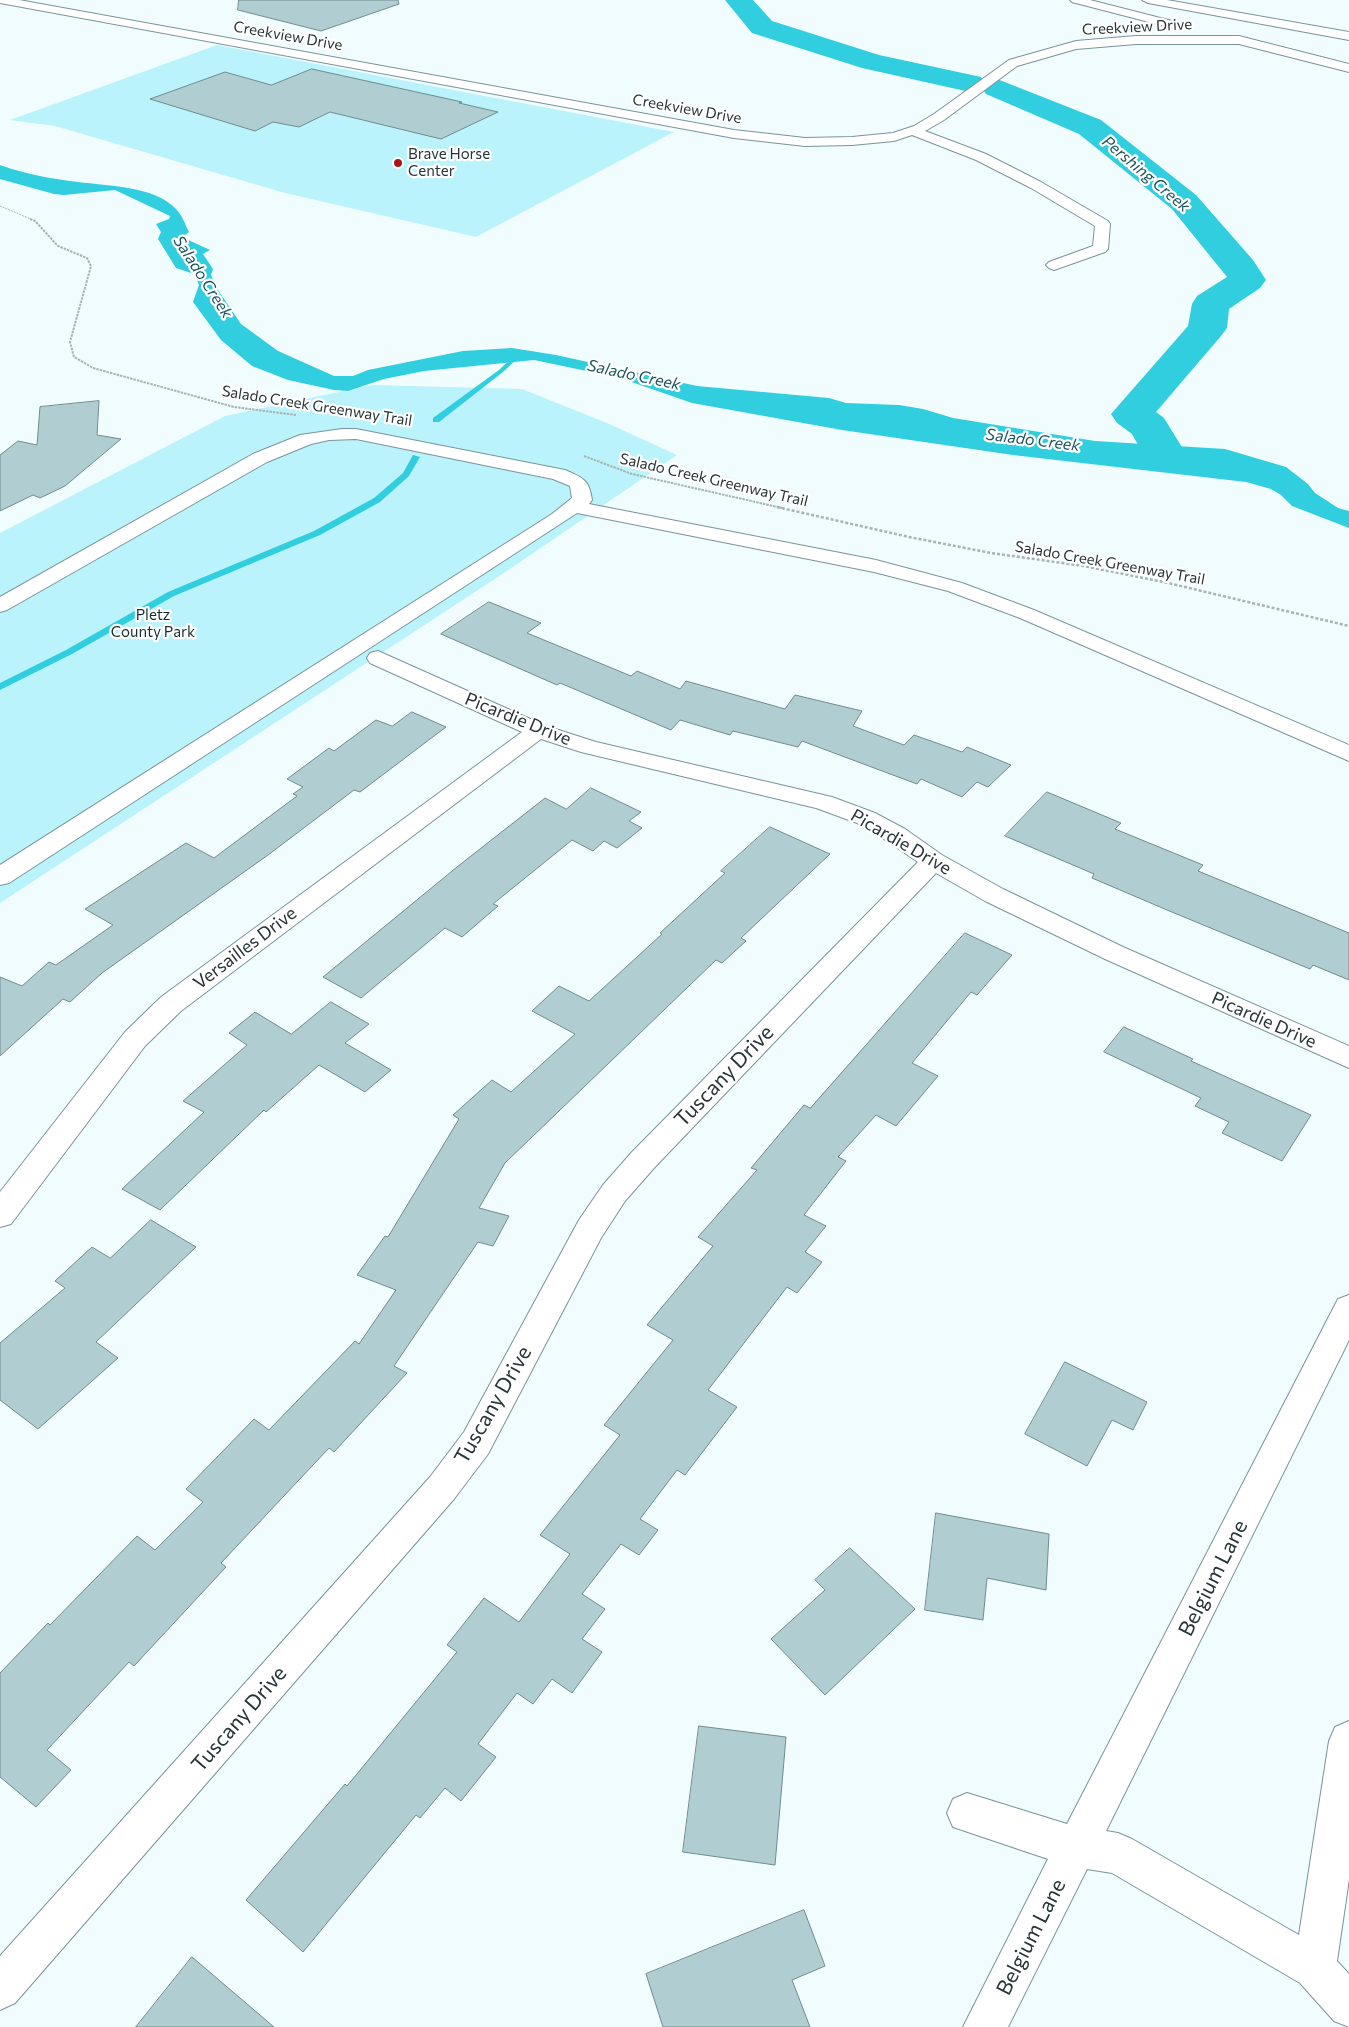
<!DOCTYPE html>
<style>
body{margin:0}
canvas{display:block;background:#f0fcfe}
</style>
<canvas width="1349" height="2027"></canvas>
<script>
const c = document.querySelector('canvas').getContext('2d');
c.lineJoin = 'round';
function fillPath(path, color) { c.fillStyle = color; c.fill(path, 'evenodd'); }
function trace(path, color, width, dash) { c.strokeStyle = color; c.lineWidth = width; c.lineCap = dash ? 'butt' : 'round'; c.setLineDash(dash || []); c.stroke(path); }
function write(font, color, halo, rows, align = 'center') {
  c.font = font + ' Commissioner,sans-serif'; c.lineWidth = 4.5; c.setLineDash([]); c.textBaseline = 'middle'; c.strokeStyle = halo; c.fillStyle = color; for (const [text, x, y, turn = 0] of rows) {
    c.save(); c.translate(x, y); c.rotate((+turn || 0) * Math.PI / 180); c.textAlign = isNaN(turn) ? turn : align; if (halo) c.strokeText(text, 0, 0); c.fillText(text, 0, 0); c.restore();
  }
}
fillPath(new Path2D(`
 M217,45L674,132L476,237L285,193L55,126L10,120Z
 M372,385L522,389L607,423L677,455L507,571L0,903V533L225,416Z`), '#baf3fb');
fillPath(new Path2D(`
 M0,165C25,174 52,179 78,182C108,186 155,186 176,209C182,215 185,224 189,232L184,236V238L210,250L203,254L213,269L211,275L218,290L241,324L278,351L334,376H353L368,370L463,351L512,348L556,355L697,386L829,398L846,403L899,405L923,409L953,418L1095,441L1225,449L1286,467L1308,484L1315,493L1338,508L1349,511V528L1292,506L1281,495L1271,489L1246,482L1013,455L842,430L692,403L620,378L534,360L424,371L384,379L348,391L334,390L288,380L252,366L221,340L193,302L199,285L194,274L176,268L158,239L161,232L156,224L169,219L170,216L115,190L64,195L54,194L0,179Z`), '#30cede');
fillPath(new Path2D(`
 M517,353L522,354L503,372L439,422H433V418L499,370Z
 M413,455L420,457L409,476L380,502L320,535L174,596L72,654L0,690V683L66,650L168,592L314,531L374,498L403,473Z`), '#30cede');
fillPath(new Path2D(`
 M725,0H753L772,21L879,55L981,77L985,83L981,89L970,92L862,68L752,33Z
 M997,79L1101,120L1196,195L1253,260L1266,280L1260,288L1229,309L1227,328L1221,336L1156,412L1164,418L1188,457L1182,466L1166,470L1150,466L1132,434L1117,423L1111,414L1188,326L1192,304L1197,296L1227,277L1172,209L1079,134L986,94L982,88L986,82Z`), '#30cede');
const building = new Path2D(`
 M239,0H398L399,4L321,31L238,10Z
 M312,69L462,102L459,103L498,112L441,139L330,112L299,127L273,122L255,131L150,99L225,72L271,85Z
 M99,401L97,435L121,439L65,486L40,498L33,495L0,511V455L18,441L37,445L40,407Z
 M489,602L541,623L527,633L631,676L637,671L680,689L686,681L785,709L795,695L862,711L853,726L904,745L914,735L962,752L967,747L1011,765L988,787L977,782L962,797L921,779L917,784L802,741L798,747L733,731L730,735L680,720L671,730L560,683L557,685L441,634Z
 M412,712L446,727L360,792L354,790L268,855L102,973L70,1002L63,999L0,1056V977L22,986L49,962L56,965L113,925L85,909L186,843L214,858L297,796L293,794L303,787L287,779L329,748L334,751L376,720L392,726Z
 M591,788L641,812L629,821L642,828L617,848L604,841L593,851L572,840L493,904L498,906L462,937L445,928L361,998L323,977L457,867L545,798L566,809Z
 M1047,792L1121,823L1115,829L1203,865L1198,871L1349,933V980L1313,965L1310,969L1167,910L1092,878L1094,874L1005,836Z
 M770,827L830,854L741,938L746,941L722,963L716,960L505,1163L479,1208L509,1216L493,1246L478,1242L394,1366L407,1373L334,1452L329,1448L221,1563L226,1567L134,1666L129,1662L47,1750L71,1770L36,1807L0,1777V1673L48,1623L50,1625L137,1536L155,1550L203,1502L186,1489L254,1419L269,1430L355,1341L359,1344L396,1290L357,1275L385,1236L388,1237L459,1119L453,1115L492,1080L511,1092L575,1034L532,1011L559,986L589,1001L662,934L660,933L725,873L721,871Z
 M965,933L1012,955L977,995L971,992L912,1063L938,1076L896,1126L876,1115L838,1157L846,1161L804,1215L826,1226L805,1252L822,1262L797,1293L787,1287L708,1390L737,1407L685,1475L677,1470L640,1519L658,1530L639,1555L621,1544L582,1594L605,1609L582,1639L602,1652L572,1693L552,1679L533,1704L517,1693L478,1744L496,1757L461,1801L445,1788L420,1818L416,1815L303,1952L246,1900L345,1784L347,1786L457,1652L447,1645L484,1598L519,1622L570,1554L540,1535L620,1435L604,1425L673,1340L647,1325L713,1246L698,1237L757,1170L751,1168L804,1105L810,1108Z
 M331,1002L369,1024L345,1043L391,1070L365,1092L319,1065L266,1112L264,1110L160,1210L122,1189L204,1112L183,1101L247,1045L229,1033L255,1012L291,1034Z
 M1124,1027L1193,1059L1191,1061L1311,1115L1282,1161L1222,1133L1229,1122L1195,1106L1201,1098L1104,1052Z
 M151,1220L196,1247L96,1342L118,1358L38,1429L0,1400V1343L65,1288L55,1281L92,1247L110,1258Z
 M1065,1362L1147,1402L1133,1430L1112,1420L1087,1466L1025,1434Z
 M936,1513L1049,1534L1046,1590L987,1578L983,1620L925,1610Z
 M850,1548L915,1609L825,1695L771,1639L825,1590L815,1580Z
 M699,1726L786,1737L775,1865L683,1852Z
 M804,1910L825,1966L792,1980L810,2027H663L646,1974Z
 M192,1957L274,2027H136Z`);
fillPath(building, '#b0cdd1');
trace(building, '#708c90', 1);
const minor = new Path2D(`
 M0,0H19L734,130L805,138L852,137L893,133L914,126L934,114L1009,60L1076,41L1136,36H1239L1349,64V72L1239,44H1136L1076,49L1017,66L944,120L925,131L986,154L1041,182L1108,221L1110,224L1108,249L1105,252L1054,270L1049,268L1046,265L1049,262L1093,246L1095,226L1031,188L976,160L912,135L894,141L852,145L805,146L734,138L0,3Z
 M1070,0H1090L1176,22L1178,24L1172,28L1072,2Z
 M1142,0H1167L1349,32V40L1148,3Z
 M342,429H356L565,470C583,478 589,479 592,500L589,504L876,560L962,583L1034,610L1349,745V761L1020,618L948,591L874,572L577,513L9,883L0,885V865L552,514L572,498L570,486L553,479L356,439L329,440L311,444L267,462L7,610L0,612V597L253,454L300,435Z
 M378,651L546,726L596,742L832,797L875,813L905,829L942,855L1003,889L1123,947L1349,1046V1068L1105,959L985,901L936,873L654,1168L625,1201L601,1238L488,1454L454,1499L15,2003L0,2010V1956L430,1477L464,1432L579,1220L603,1185L632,1152L918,862L887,841L857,823L816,808L581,752L541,739L181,1011L145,1046L11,1224L0,1227V1192L125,1032L161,997L522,732L370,663L367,658L370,653Z
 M1349,1295V1340L1106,1831L1118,1833L1132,1839L1299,1935L1329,1741L1335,1727L1349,1721V1879L1337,1961L1349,1974V2027L1334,2021L1300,1983L1112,1873L1087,1869L1008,2027H963L1048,1859L953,1827L947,1813L953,1799L967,1793L1067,1824L1338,1299Z`);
trace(minor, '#799599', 2);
trace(new Path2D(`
 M0,206L33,220`), '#a7b3b5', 1, [2, 1]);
trace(new Path2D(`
 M30,219L35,221L58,246L87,258L91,266L70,342L74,357L93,368L234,407L296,415
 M584,456L632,474L782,508`), '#a7b3b5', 2, [2.5, 1]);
trace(new Path2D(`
 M777,507L909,537L991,553L1084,566L1168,583L1349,626`), '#a7b3b5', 2.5, [3, 2]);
fillPath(minor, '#fff');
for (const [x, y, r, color] of [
 [398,163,5,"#a9151d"]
]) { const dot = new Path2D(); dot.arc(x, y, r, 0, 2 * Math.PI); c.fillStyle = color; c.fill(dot); trace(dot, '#fff', 2); }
write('15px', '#283435', '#fff', [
 ["Creekview Drive",1137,27,-3],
 ["Creekview Drive",288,36,10],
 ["Creekview Drive",687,109,10],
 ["Salado Creek Greenway Trail",317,406,9],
 ["Salado Creek Greenway Trail",714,480,13],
 ["Salado Creek Greenway Trail",1110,563,10]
]);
write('15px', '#283435', '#fff', [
 ["Brave Horse",408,154],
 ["Center",408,171]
], 'left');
write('15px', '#162e31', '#fff', [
 ["Pletz",153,615],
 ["County Park",153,632]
]);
write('italic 16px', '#18565d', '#fff', [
 ["Pershing Creek",1146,174,40],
 ["Salado Creek",203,277,57],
 ["Salado Creek",634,375,12],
 ["Salado Creek",1033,440,7]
]);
write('18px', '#283435', '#fff', [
 ["Picardie Drive",518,719,22],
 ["Picardie Drive",901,842,30],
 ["Versailles Drive",245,948,-37],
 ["Picardie Drive",1264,1020,24]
]);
write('21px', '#283435', '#fff', [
 ["Tuscany Drive",724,1076,-46],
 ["Tuscany Drive",493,1405,-60],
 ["Belgium Lane",1213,1578,-63],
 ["Tuscany Drive",239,1719,-49],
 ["Belgium Lane",1031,1937,-63]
]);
</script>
